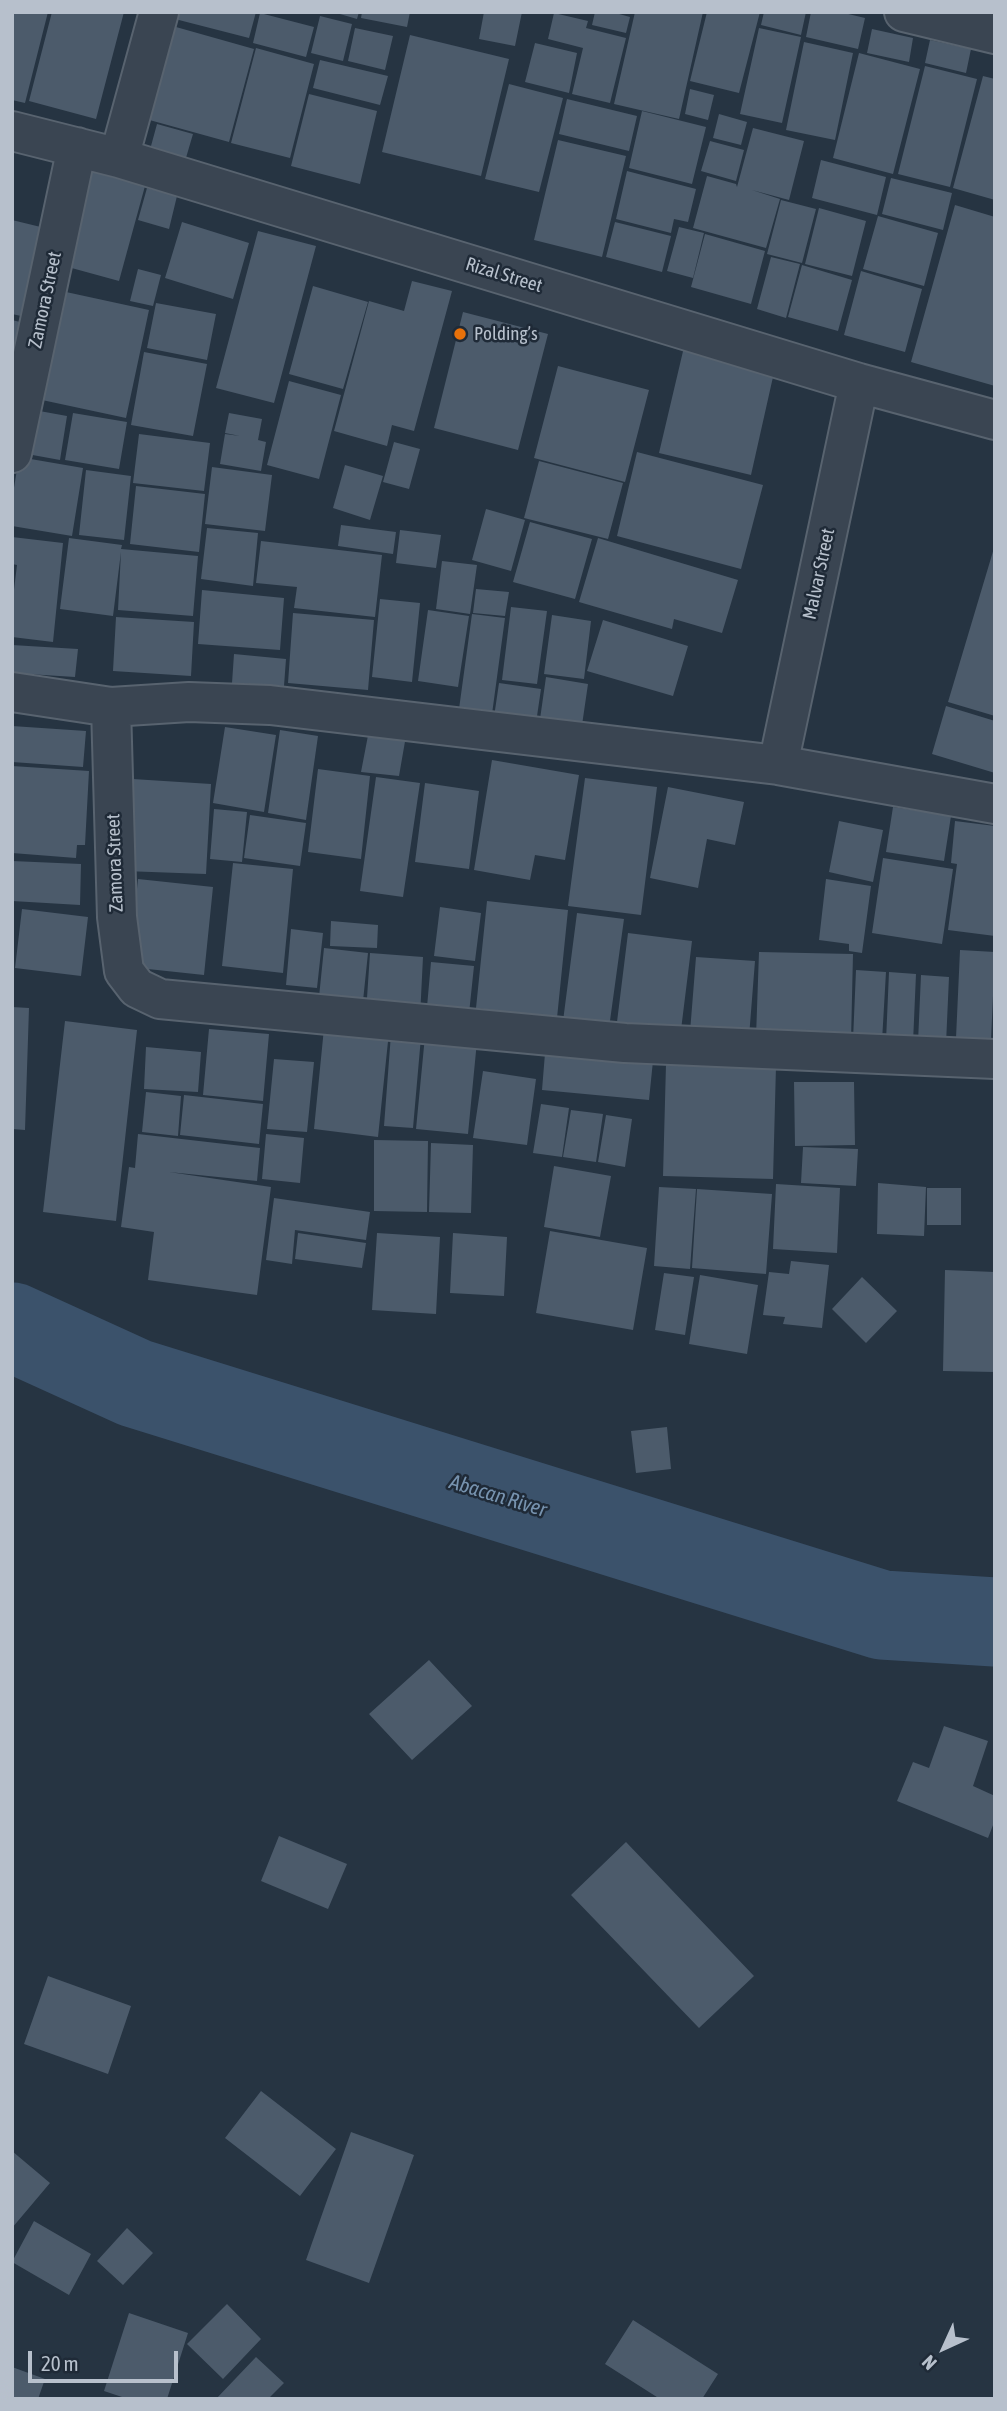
<!DOCTYPE html>
<meta charset="utf-8">
<style>
body{margin:0}
#map{position:relative;width:1007px;height:2411px;overflow:hidden;background:#263442;font-family:"Asap Condensed",sans-serif}
canvas{display:block}
.frame{position:absolute;inset:0;border:14px solid #b7c0cc;pointer-events:none}
.north{position:absolute;left:909px;top:2313px;width:70px;height:70px;-webkit-text-stroke:5px #1f2a37;paint-order:stroke;rotate:225deg;font-size:19px;font-weight:700;line-height:28px;text-align:center;color:#b7c0cc}
.north::after{content:'';display:block;margin:auto;width:24px;height:32px;background:#b7c0cc;clip-path:polygon(50% 0,100% 100%,50% 72%,0 100%)}
.scale{position:absolute;left:28px;top:2351px;width:150px;height:32px;box-sizing:border-box;border:4px solid #b7c0cc;border-top:0;padding-left:9px;font-size:21px;line-height:24px;white-space:nowrap;color:#b7c0cc;-webkit-text-stroke:5px #1f2a37;paint-order:stroke}
</style>
<div id="map">
<canvas width="1007" height="2411"></canvas>
<div class="frame"></div>
<div class="north">N</div>
<div class="scale">20 m</div>
</div>
<script>
const c = document.querySelector('canvas').getContext('2d');
c.lineJoin = 'round';
function trace(path, color, width, dash) { c.strokeStyle = color; c.lineWidth = width; c.lineCap = dash ? 'butt' : 'round'; c.setLineDash(dash || []); c.stroke(path); }
function fillPath(path, color) { c.fillStyle = color; c.fill(path, 'evenodd'); }
function write(font, color, halo, rows, align = 'center') {
  c.font = font + ' "Asap Condensed",sans-serif'; c.lineWidth = 5; c.setLineDash([]); c.textBaseline = 'middle'; c.strokeStyle = halo; c.fillStyle = color; for (const [text, x, y, turn = 0] of rows) {
    c.save(); c.translate(x, y); c.rotate((+turn || 0) * Math.PI / 180); c.textAlign = isNaN(turn) ? turn : align; if (halo) c.strokeText(text, 0, 0); c.fillText(text, 0, 0); c.restore();
  }
}
trace(new Path2D(`
 M12,1327L135,1383L882,1615L995,1622`), '#3b526b', 89);
fillPath(new Path2D(`
 M12,12H48L25,103L12,100Z
 M52,12H124L96,119L29,101Z
 M177,12H256L249,38L175,19Z
 M333,12H359L357,19Z
 M362,12H410L407,27L361,18Z
 M484,12H522L515,46L479,39Z
 M595,12H612L630,17L626,33L592,25Z
 M635,12H703L679,119L614,104Z
 M707,12H760L739,93L690,81Z
 M764,12H806L801,35L761,25Z
 M811,12H840L865,18L858,49L806,37Z
 M260,13L314,27L306,57L253,43Z
 M554,13L588,21L586,28L626,38L610,103L572,94L583,48L548,39Z
 M320,16L352,24L343,61L311,53Z
 M176,27L254,49L229,142L135,116L155,42L170,47Z
 M355,28L393,36L385,70L348,61Z
 M759,28L801,37L782,123L740,114Z
 M872,29L913,38L909,62L867,53Z
 M410,35L509,59L481,176L382,152Z
 M930,40L971,49L966,73L925,63Z
 M804,42L853,53L835,140L786,130Z
 M535,43L577,53L569,93L525,82Z
 M256,48L314,64L290,158L231,143Z
 M859,53L920,69L893,174L833,158Z
 M320,60L388,76L380,105L313,88Z
 M925,66L977,79L950,187L898,174Z
 M983,76L995,79V200L953,188Z
 M509,84L563,98L539,192L485,179Z
 M690,89L714,95L708,120L685,114Z
 M309,94L377,111L360,184L291,166Z
 M567,99L637,116L629,151L559,134Z
 M642,111L706,127L692,184L629,168Z
 M719,114L747,122L741,145L713,138Z
 M157,124L193,134L183,168L148,157Z
 M753,128L804,141L789,200L752,190L780,199L766,248L693,228L707,176L736,184L737,187Z
 M558,140L626,156L602,257L534,240Z
 M710,141L744,150L736,181L701,171Z
 M821,160L886,177L877,215L812,198Z
 M82,169L145,186L119,281L57,264Z
 M627,171L696,189L688,222L674,219L671,233L616,219Z
 M891,178L952,193L943,230L882,214Z
 M147,188L177,196L169,229L138,220Z
 M781,200L816,209L802,263L767,254Z
 M955,205L995,217V386L911,362Z
 M819,208L866,221L852,276L805,264Z
 M878,216L938,233L924,286L863,269Z
 M12,220L49,229L30,318L12,314Z
 M182,222L249,243L233,299L165,278Z
 M615,222L671,236L662,272L606,257Z
 M679,227L704,233L693,278L667,271Z
 M258,231L316,246L274,403L216,388Z
 M705,234L765,251L751,304L691,287Z
 M771,257L800,264L786,318L757,309Z
 M802,265L852,280L838,331L788,317Z
 M138,269L161,275L153,306L130,301Z
 M861,271L922,289L905,352L844,335Z
 M412,281L452,291L414,431L392,425L387,446L334,431L369,301L404,311Z
 M313,286L368,302L343,389L289,374Z
 M66,292L149,310L126,418L42,400Z
 M156,303L216,314L207,360L147,348Z
 M463,312L548,334L518,450L434,428Z
 M12,320L20,322L14,355L12,354Z
 M684,347L775,368L751,475L659,453Z
 M144,352L207,364L193,436L131,425Z
 M558,366L649,390L625,482L534,458Z
 M289,381L341,395L319,479L267,465Z
 M34,410L67,416L60,460L27,454Z
 M73,413L127,422L119,469L65,460Z
 M229,413L262,419L258,440L266,442L261,471L220,464L225,434L240,436L225,433Z
 M139,434L210,443L204,491L133,483Z
 M394,442L420,449L409,489L383,482Z
 M637,452L763,485L741,569L617,536Z
 M19,457L83,468L72,536L12,526V500Z
 M539,461L623,483L608,539L524,518Z
 M345,465L383,476L370,520L333,508Z
 M212,467L272,475L265,531L205,524Z
 M86,470L131,476L124,540L79,535Z
 M136,486L205,494L199,552L130,544Z
 M486,509L525,520L511,571L472,560Z
 M530,522L592,539L575,599L513,582Z
 M341,525L396,532L393,554L338,546Z
 M207,528L258,533L253,586L201,579Z
 M400,530L441,535L436,568L396,563Z
 M12,537L63,543L53,642L12,637V606L17,565L12,564Z
 M69,538L122,545L121,549L198,556L193,616L118,610L121,552L113,616L60,609Z
 M598,538L738,580L722,633L674,619L672,629L579,602Z
 M261,541L382,555L375,617L294,608L297,587L256,583Z
 M994,548H995V716L948,702Z
 M442,561L477,565L470,614L436,609Z
 M476,589L509,592L505,616L473,613Z
 M202,590L284,598L280,650L198,644Z
 M380,599L420,603L412,682L372,677Z
 M511,607L547,611L537,684L502,680Z
 M428,610L469,616L458,687L418,681Z
 M293,613L374,620L368,690L288,683Z
 M472,614L505,618L492,714L459,709Z
 M552,615L591,621L584,679L544,674Z
 M116,617L194,622L191,676L113,671Z
 M603,620L688,646L673,696L587,671Z
 M12,645L78,649L75,677L12,673Z
 M234,654L286,659L284,686L232,683Z
 M546,677L588,684L581,732L539,726Z
 M499,683L541,689L536,723L494,717Z
 M946,706L995,721V773L932,754Z
 M370,725L407,730L399,776L361,772Z
 M12,726L86,731L83,767L12,762Z
 M225,727L276,735L264,812L213,803Z
 M280,730L318,736L306,820L268,813Z
 M492,760L579,775L565,860L535,855L530,880L474,870Z
 M12,766L89,771L85,845H77L76,858L12,853Z
 M318,769L370,776L361,859L308,852Z
 M376,777L420,783L403,897L360,891Z
 M117,778L211,784L206,874L124,871Z
 M585,778L657,787L641,915L568,906Z
 M425,783L479,791L469,869L415,862Z
 M668,787L744,802L735,845L707,839L698,888L650,878Z
 M893,807L951,816L944,861L886,852Z
 M214,809L247,812L242,862L210,859Z
 M250,815L306,823L300,866L244,858Z
 M839,821L883,830L873,882L829,872Z
 M955,821L995,826V936L948,930L957,864L951,863Z
 M883,858L953,869L942,944L872,933Z
 M12,861L81,864L80,905L12,901Z
 M233,863L293,869L283,973L222,966Z
 M138,879L213,887L204,975L129,967Z
 M826,879L871,886L862,953L849,951V944L819,940Z
 M487,901L568,910L557,1018L476,1008Z
 M440,907L481,913L475,961L434,956Z
 M22,909L88,917L81,976L15,968Z
 M577,913L624,919L609,1028L563,1021Z
 M331,921L378,925L377,948L330,946Z
 M291,929L323,933L317,988L286,985Z
 M628,933L692,941L680,1038L616,1030Z
 M324,948L368,953L363,1001L319,997Z
 M960,950L995,952L991,1040L956,1038Z
 M759,952L853,954L851,1041L756,1037Z
 M370,953L423,957L420,1017L366,1013Z
 M696,957L755,961L749,1037L690,1032Z
 M431,962L474,966L468,1023L426,1018Z
 M856,970L886,972L882,1041L853,1040Z
 M889,972L916,974L913,1043L886,1041Z
 M921,975L949,977L946,1044L918,1042Z
 M12,1007L29,1008L25,1130L12,1129Z
 M65,1021L137,1030L116,1221L43,1212Z
 M324,1028L389,1032L378,1137L314,1129Z
 M209,1029L269,1034L263,1101L203,1095Z
 M391,1034L421,1037L413,1128L384,1126Z
 M425,1036L477,1041L468,1134L416,1129Z
 M546,1041L654,1051L649,1100L542,1090Z
 M146,1047L201,1052L198,1092L144,1089Z
 M274,1059L314,1062L307,1132L267,1129Z
 M666,1064L776,1066L773,1179L663,1176Z
 M483,1071L536,1079L527,1145L473,1138Z
 M794,1082H854L855,1145L795,1146Z
 M146,1092L181,1096L178,1136L142,1132Z
 M184,1095L263,1104L259,1144L180,1135Z
 M541,1104L569,1108L562,1157L533,1153Z
 M571,1110L603,1114L596,1162L563,1157Z
 M606,1115L632,1119L625,1167L598,1162Z
 M138,1134L260,1148L257,1181L169,1172L271,1187L257,1295L148,1280L154,1232L121,1227L129,1167L135,1168Z
 M266,1134L304,1138L300,1183L262,1179Z
 M374,1140L428,1141L427,1212L374,1211Z
 M431,1143L473,1145L471,1213L429,1212Z
 M803,1147L858,1149L856,1186L801,1183Z
 M554,1166L611,1176L600,1237L544,1227Z
 M878,1183L926,1187L924,1236L877,1234Z
 M776,1184L840,1188L837,1253L773,1249Z
 M659,1187L696,1189L690,1269L654,1266Z
 M927,1188H961V1225H927Z
 M697,1189L772,1194L766,1274L692,1268Z
 M274,1198L370,1212L366,1240L295,1230L292,1264L266,1260Z
 M550,1231L647,1248L633,1330L536,1313Z
 M298,1233L366,1243L362,1268L295,1259Z
 M377,1233L440,1237L436,1314L372,1310Z
 M453,1233L507,1237L504,1296L450,1293Z
 M791,1261L829,1265L822,1328L783,1324L785,1317L763,1315L769,1272L789,1274Z
 M945,1270L995,1272V1372L943,1371Z
 M664,1273L694,1277L685,1335L655,1330Z
 M700,1275L758,1285L747,1354L689,1344Z
 M862,1277L897,1311L866,1343L832,1309Z
 M667,1427L671,1469L636,1473L631,1431Z
 M429,1660L472,1706L412,1760L369,1714Z
 M944,1726L988,1741L973,1786L995,1796V1820L988,1838L897,1801L913,1762L929,1768Z
 M279,1836L347,1864L328,1909L261,1881Z
 M626,1842L754,1976L699,2028L571,1895Z
 M48,1976L131,2006L108,2074L24,2044Z
 M261,2091L336,2149L300,2196L225,2138Z
 M351,2132L414,2155L369,2283L306,2260Z
 M12,2151L50,2183L12,2228Z
 M34,2221L91,2254L69,2295L12,2262Z
 M127,2228L153,2253L123,2285L97,2261Z
 M227,2304L261,2339L223,2379L187,2344Z
 M129,2313L188,2333L167,2399H128L104,2391Z
 M633,2320L718,2374L702,2399H660L605,2364Z
 M256,2357L284,2383L268,2399H216Z
 M12,2367L45,2379L38,2399H12Z`), '#4c5b6b');
const minor = new Path2D(`
 M904,12L995,34
 M12,131L119,158L859,383L995,420
 M119,158L159,12
 M12,453L77,147
 M12,692L111,707L189,702L270,705L778,765L995,804
 M111,707L117,917L124,971L137,988L160,999L625,1043L995,1059
 M778,765L859,383`);
trace(minor, '#58636f', 42);
trace(minor, '#3a4552', 38);
for (const [x, y, r, color] of [
 [460,334,7,"#e8710a"]
]) { const dot = new Path2D(); dot.arc(x, y, r, 0, 2 * Math.PI); c.fillStyle = color; c.fill(dot); trace(dot, '#1f2a37', 2.5); }
write('19px', '#b7c0cc', '#1f2a37', [
 ["Rizal Street",504,275,17],
 ["Zamora Street",45,300,-78],
 ["Malvar Street",819,574,-78],
 ["Zamora Street",115,863,-92]
]);
write('19px', '#b7c0cc', '#1f2a37', [
 ["Polding’s",474,334]
], 'left');
write('italic 21px', '#7793af', '#1f2a37', [
 ["Abacan River",498,1496,17]
]);
</script>
